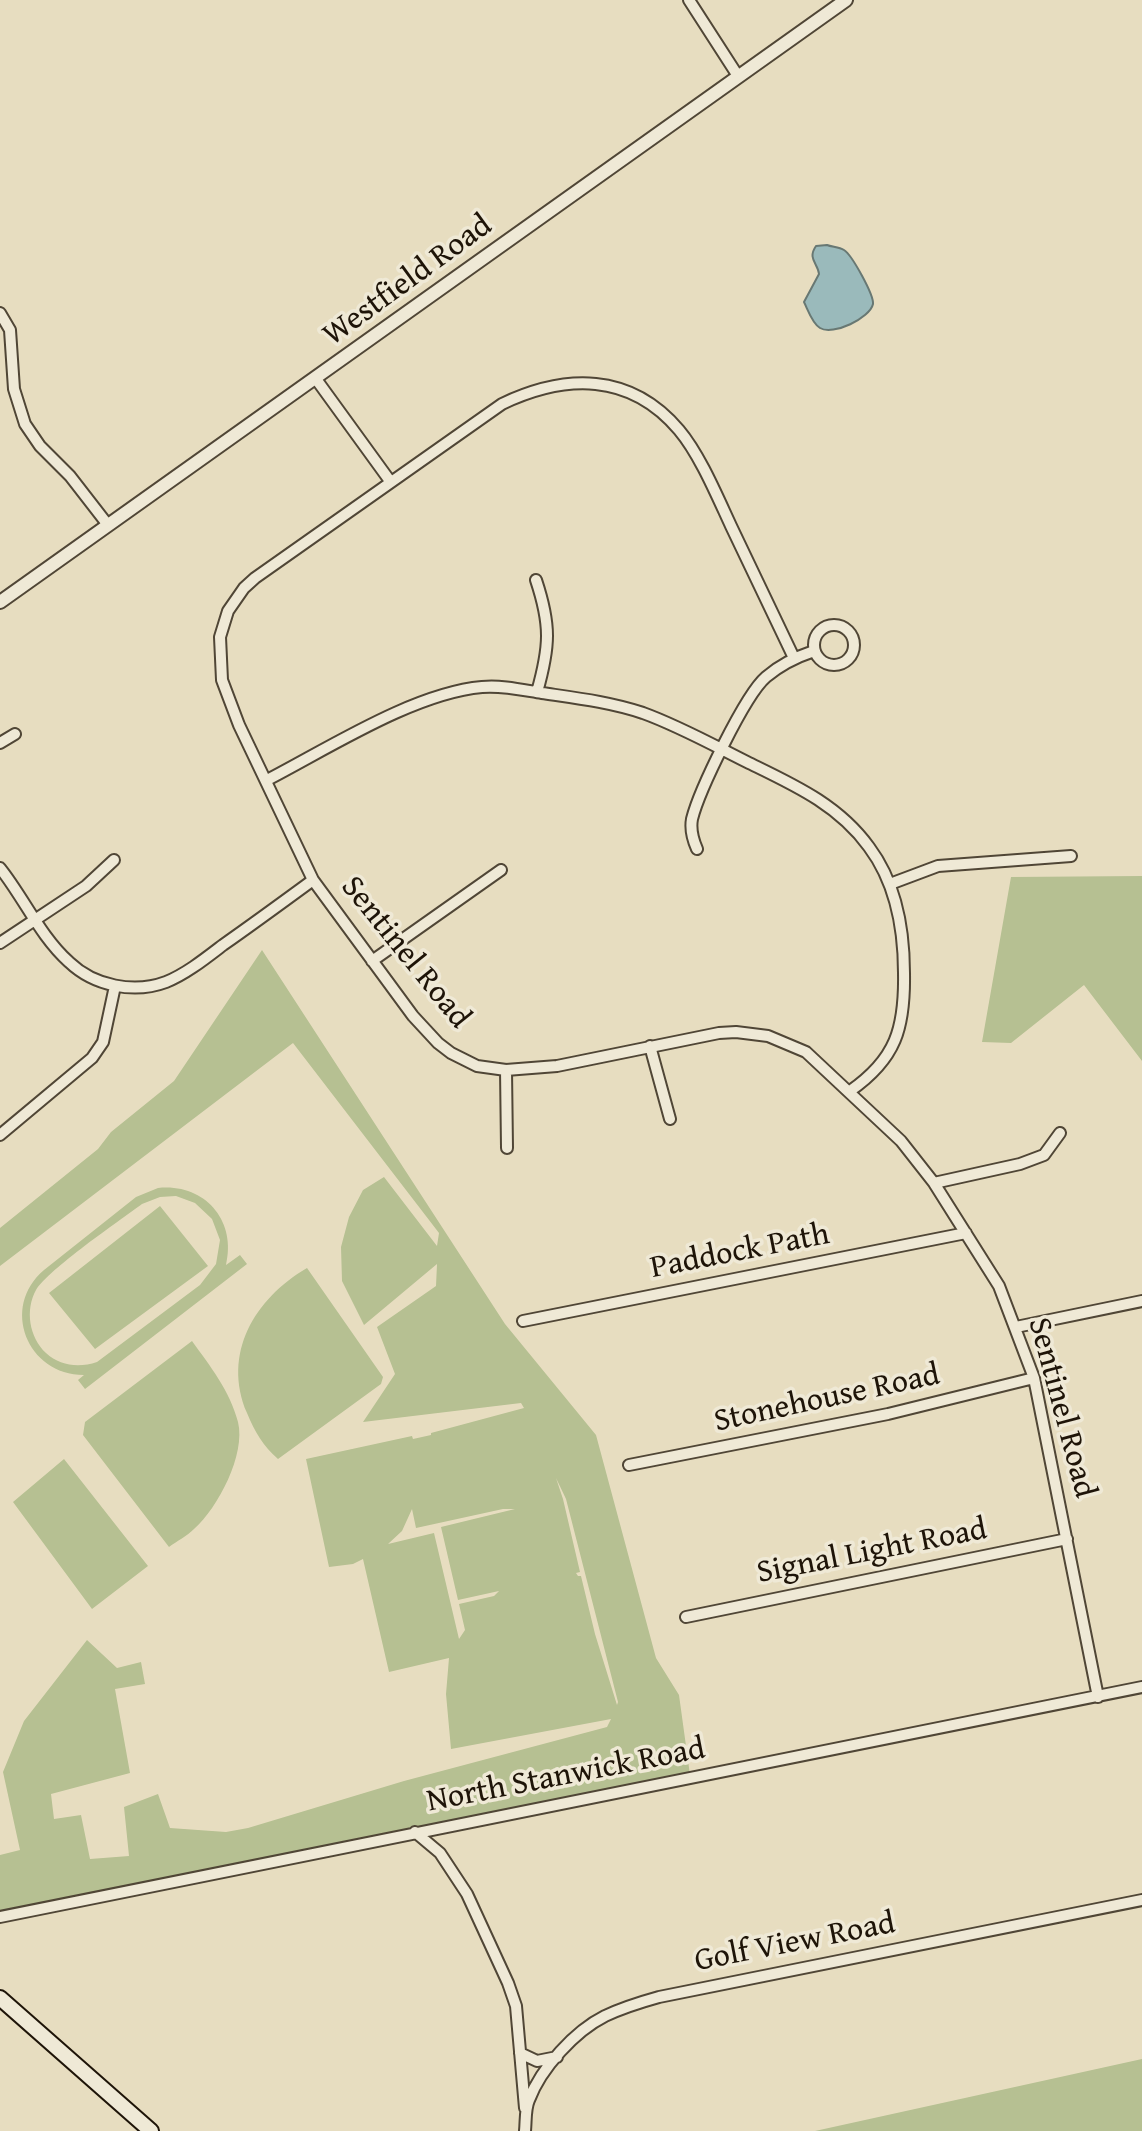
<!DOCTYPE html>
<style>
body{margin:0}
canvas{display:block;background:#e7ddc0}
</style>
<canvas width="1142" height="2131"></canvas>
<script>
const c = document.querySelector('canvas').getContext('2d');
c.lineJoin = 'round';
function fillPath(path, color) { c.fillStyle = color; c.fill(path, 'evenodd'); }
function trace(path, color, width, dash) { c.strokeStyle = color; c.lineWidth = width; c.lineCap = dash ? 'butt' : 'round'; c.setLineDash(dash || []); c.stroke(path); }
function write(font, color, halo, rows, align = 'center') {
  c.font = font + ' "Gentium Book Plus",serif'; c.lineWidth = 7; c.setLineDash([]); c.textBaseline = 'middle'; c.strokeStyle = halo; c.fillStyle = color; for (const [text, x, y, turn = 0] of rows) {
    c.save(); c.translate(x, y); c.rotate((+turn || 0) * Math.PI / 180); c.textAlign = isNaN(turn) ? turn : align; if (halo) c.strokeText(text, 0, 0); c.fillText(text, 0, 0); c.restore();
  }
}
fillPath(new Path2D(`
 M1142,876V1061L1084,985L1011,1043L982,1042L1011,877Z
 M262,950L505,1324L596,1435L656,1658L679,1695L690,1775L0,1914V1855L20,1850L3,1772L24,1721L87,1640L117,1668L141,1662L145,1684L115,1689L130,1773L51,1794L54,1819L81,1815L90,1859L129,1856L124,1807L158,1794L170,1828L226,1832L248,1828L404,1781L607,1727L611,1719L451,1749L446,1694L449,1658L389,1672L363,1559L353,1564L329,1567L306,1459L412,1436L413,1439L431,1435V1433L524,1408L521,1403L363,1422L395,1374L377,1327L436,1286L437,1264L364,1325L342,1281L341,1247L349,1217L363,1190L384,1177L437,1246L439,1233L293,1043L0,1266V1228L98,1149L111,1132L174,1081ZM556,1478L566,1499L618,1702L617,1705L595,1634L581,1576H578L576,1573L580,1572L563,1499ZM412,1509L416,1528L503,1509H515L441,1527L458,1600L499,1591L494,1596L459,1604L465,1630L459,1639L434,1533L388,1544L402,1531Z
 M158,1188C204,1183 237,1220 226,1265L240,1255L247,1264L85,1389L78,1380L84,1375C27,1375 0,1307 44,1270L136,1197ZM176,1196L195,1203L212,1219L220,1240L216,1264L200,1285L97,1362C79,1368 60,1366 46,1353C29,1337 25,1310 36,1290C49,1269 119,1221 142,1204L160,1197Z
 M160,1206L208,1266L95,1349L49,1293Z
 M307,1268L383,1377L381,1384L278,1459C263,1446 255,1432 247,1413C222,1354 254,1299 307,1268Z
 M192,1341C210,1366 230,1391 238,1422C246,1454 218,1508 194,1529C187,1536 177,1541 169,1547L83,1435L85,1422Z
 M64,1459L148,1566L92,1609L13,1502Z
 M1142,2059V2131H815Z`), '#b6c092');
const water = new Path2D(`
 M827,245C832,247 839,247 844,250C852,255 874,295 873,304C870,318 833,336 820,328C812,323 808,310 804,302L819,274C818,263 807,259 816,246Z`);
fillPath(water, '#9ababb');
trace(water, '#687873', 2);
const minor = new Path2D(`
 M689,0L738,76
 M0,313L10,330L14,389L25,424L40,446L70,476L108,525
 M316,379L390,481
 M536,580C551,625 550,646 537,692
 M814 645a20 20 0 1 1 40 0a20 20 0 1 1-40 0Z
 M794,658C773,614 752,570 731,526C717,496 700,455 679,430C630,372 565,374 502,404L255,578L244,588L228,611L220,637L222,680L239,725L313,880L413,1016L438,1043L451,1053L477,1066L506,1070L557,1066L719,1033L736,1032L768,1036L806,1052L901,1141L934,1183L999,1286L1034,1378L1098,1697
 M0,743L15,734
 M267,780C329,748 414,693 482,687C502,685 523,690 542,693C576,698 610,702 643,713C679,726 713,745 747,762C792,784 838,804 869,847C896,883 904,929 904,973C905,1028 896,1059 850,1091
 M697,849C693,840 690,830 692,819C699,791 745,695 766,677C780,665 796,657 814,651
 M0,868C24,898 40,936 69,962C94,986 134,994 166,982C186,974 206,958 223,945C253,924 283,902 313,880
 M890,884L938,866L1071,856
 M0,943L86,886L114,860
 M372,961L501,870
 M650,1046L670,1119
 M506,1070L507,1148
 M0,1135L92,1058L103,1042L115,986
 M934,1183L1020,1164L1044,1155L1060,1133
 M523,1321L966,1233
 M1016,1327L1142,1301
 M629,1465L888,1414L1034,1378
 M686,1617L1067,1539
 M415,1832L440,1853L467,1894L508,1983L516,2006L525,2108
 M0,1917L1142,1687
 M520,2053L537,2061L557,2057
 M525,2131C526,2121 525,2109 529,2100C541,2068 575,2031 605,2016C622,2008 641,2002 659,1997L1142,1900`);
const tertiary = new Path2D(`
 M0,602L846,0`);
const secondary = new Path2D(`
 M0,1998L151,2131`);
trace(minor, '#504636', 14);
trace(tertiary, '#504636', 16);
trace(secondary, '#1e1408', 18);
trace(minor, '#efe9d6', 10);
trace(tertiary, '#efe9d6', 12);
trace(secondary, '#efe9d6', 14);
write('32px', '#1e1408', '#efe9d6', [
 ["Westfield Road",408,281,-36],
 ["Sentinel Road",405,953,51],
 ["Paddock Path",740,1252,-11],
 ["Stonehouse Road",827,1399,-12],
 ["Sentinel Road",1061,1408,75],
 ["Signal Light Road",872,1552,-11],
 ["North Stanwick Road",566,1776,-11],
 ["Golf View Road",795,1943,-11]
]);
</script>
